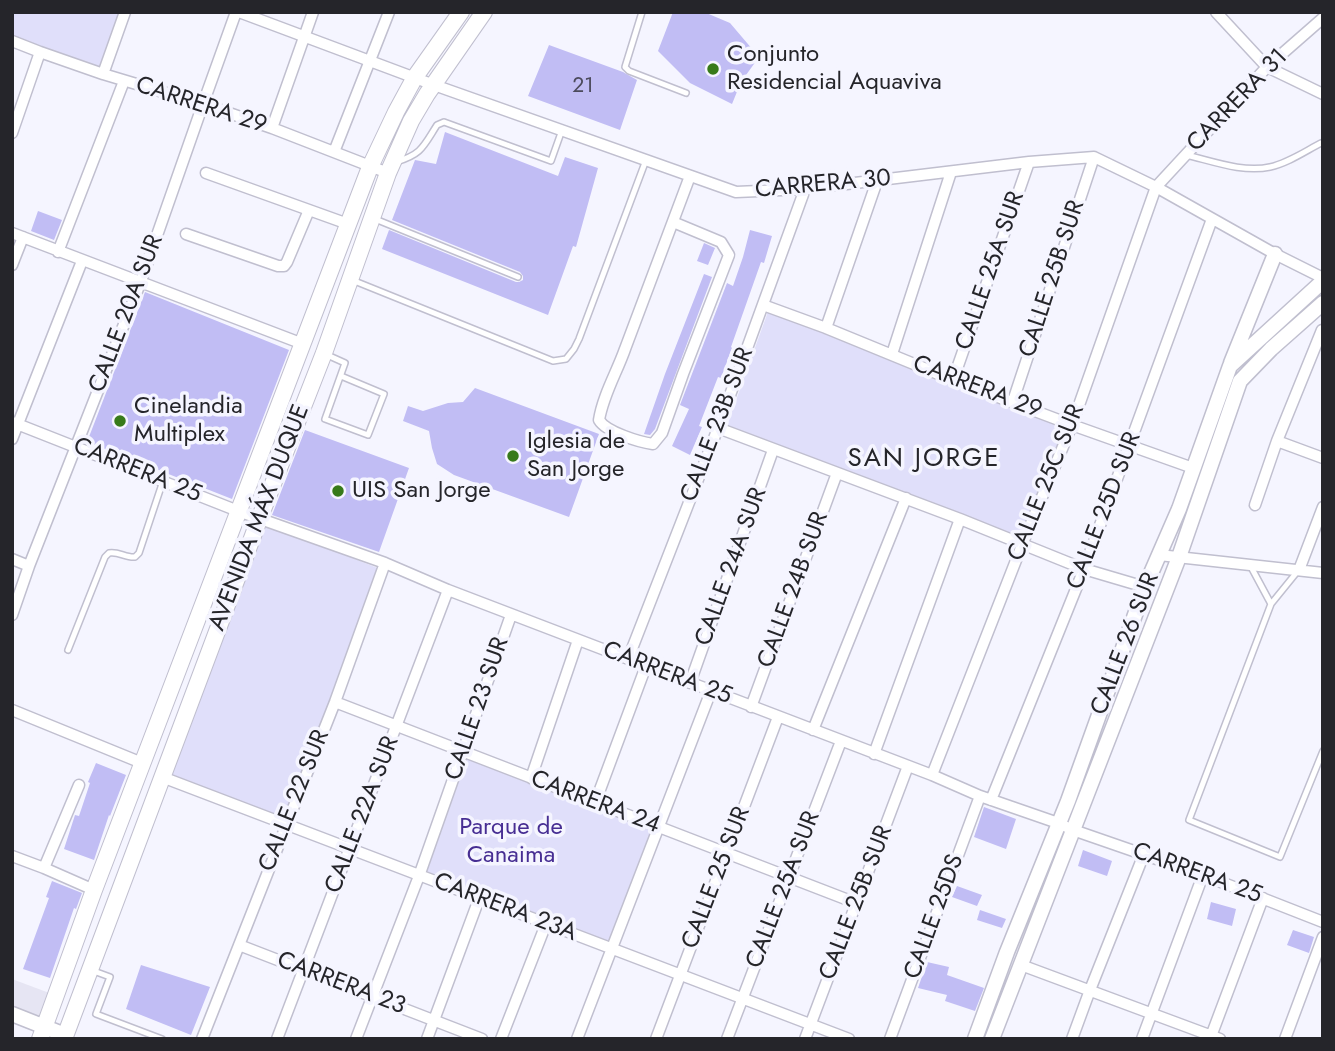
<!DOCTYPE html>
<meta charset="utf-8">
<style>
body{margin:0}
#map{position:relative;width:1335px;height:1051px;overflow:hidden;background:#f5f5ff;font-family:Jost,sans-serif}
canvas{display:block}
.frame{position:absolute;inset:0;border:14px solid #25252a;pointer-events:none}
</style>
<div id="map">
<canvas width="1335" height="1051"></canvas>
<div class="frame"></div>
</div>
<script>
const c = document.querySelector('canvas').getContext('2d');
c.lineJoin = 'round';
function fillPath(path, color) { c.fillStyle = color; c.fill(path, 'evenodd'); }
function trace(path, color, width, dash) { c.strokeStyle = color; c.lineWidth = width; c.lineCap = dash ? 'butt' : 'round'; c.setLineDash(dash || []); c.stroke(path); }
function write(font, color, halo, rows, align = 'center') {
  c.font = font + ' Jost,sans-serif'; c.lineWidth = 7; c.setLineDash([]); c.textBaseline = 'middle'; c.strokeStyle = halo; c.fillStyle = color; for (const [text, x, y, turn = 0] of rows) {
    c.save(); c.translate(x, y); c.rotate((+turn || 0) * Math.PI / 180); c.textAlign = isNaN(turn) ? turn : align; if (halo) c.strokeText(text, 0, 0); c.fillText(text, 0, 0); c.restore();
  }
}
fillPath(new Path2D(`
 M12,979L52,994L41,1025L12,1013Z`), '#e6e5f3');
fillPath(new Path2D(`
 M12,12H120L100,71L12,38Z
 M769,309L1066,425L1017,540L726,428Z
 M260,521L380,569L330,707L283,819L166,773Z
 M467,757L654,829L609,945L424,875Z`), '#e0dffa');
fillPath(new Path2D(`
 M673,12H704L730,23L759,57L741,82L732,104L690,83L658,51Z
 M549,45L623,72L637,80L620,130L528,96Z
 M445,132L558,176L565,157L598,168L576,247L573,246L548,315L382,249L389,230L516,282H519L523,280V276L520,272L392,220L415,160L436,164Z
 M38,211L62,220L54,240L31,231Z
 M750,230L772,236L764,263L761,262L731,347L732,348L721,378L718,377L699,426L702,427L690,455L672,446L689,409L680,405L727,283L733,286L743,257Z
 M704,243L715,248L708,265L697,261Z
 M704,274L712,277L655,429L650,435L644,434L665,374Z
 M145,292L289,350L232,499L87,442Z
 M475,388L599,434L569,517L454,475L437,464L432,448L429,431L403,421L408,406L423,411L448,403L463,402Z
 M305,430L409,468L379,552L272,515Z
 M96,763L126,775L110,816L109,815L94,860L64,849L75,815L79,816L90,783L88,782Z
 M984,807L1016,819L1006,849L974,837Z
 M1083,850L1112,861L1107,876L1078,866Z
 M52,881L82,893L76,909L74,908L50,978L23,969L49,898L46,897Z
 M957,886L982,895L977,906L952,897Z
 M1211,902L1236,909L1232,926L1207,919Z
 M980,910L1006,919L1002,928L977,920Z
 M1293,930L1314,937L1309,953L1287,945Z
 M927,962L949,967L947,975L984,988L975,1011L945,1001L947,995L918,988Z
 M141,965L210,987L191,1035L126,1009Z`), '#c1bdf4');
const service = new Path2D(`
 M642,12L625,67L629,71L686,93
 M1186,155C1212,161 1243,173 1270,167C1288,163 1304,152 1321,143
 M396,162C422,154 423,147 437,125L444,122L551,161L562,130
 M375,219L518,277
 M352,280L553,361L566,359L574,349L579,339L646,160
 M325,354L345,363L325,419L368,435L384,394L341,376
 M1250,565L1271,604L1189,820L1280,857L1323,751
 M1271,604L1297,572
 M68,650L105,557L109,553C118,551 126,558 135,557L139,553L163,481
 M91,970L110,977L96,1014L162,1039`);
const minor = new Path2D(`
 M239,12L434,85L736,192L805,189L1029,162L1094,157L1156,187L1275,254L1323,278
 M1216,12L1267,67L1323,94
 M12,41L40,52L103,74L203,104L272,128L388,173
 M103,74L125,12
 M272,128L313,12
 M12,133L40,52
 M334,152L389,12
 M206,173L348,224
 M673,222L721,242L729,255L683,374L662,433L653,444C639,442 606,432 599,420C603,395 617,372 625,349C647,291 668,233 690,176
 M12,233L303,344
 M186,234L278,266H284L287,262L309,210
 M58,252L124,81
 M12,265L23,237
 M763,305L826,328L953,380L1072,425L1193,468
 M826,328L877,181
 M892,354L951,172
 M953,380L1029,162
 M1013,401L1094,157
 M12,422L238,511L385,563L448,590L932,775L980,796L1058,823L1073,830L1203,875L1323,922
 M718,428L960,519L1084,569L1145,587
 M12,439L82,261
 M1277,441L1323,458
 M1255,505L1277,441L1322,330
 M1159,555L1323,573
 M12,559L29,566
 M1299,570L1323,507
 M12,615L29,566L141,281L203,104L236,12
 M628,659L718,428L805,189
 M690,683L773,450
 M335,702L856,903
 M751,707L837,473
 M12,710L142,763
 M813,730L906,498
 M874,754L960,519
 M932,775L1022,545L1072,425L1156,187L1267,67L1323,18
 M162,777L849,1039
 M531,778L578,640
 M991,800L1084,569L1212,219
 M595,803L646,666
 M12,856L44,868L94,890
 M44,868L79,785
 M239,945L482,1039
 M1021,965L1220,1039
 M202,1039L335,702L385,563
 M277,1039L448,590
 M356,1039L419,876L511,615
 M427,1039L479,899
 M501,1039L546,924
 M577,1039L711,691
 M656,1039L778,717
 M727,1039L841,741
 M805,1039L908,766
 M890,1039L980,796
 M1072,1039L1090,990L1144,854
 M1142,1039L1203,875
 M1210,1039L1263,898
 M1285,1039L1323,937`);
const tertiary = new Path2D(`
 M1231,363L1275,254
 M12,1014L65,1035
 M975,1039L1007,952L1068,801L1145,587L1179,509L1230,366L1323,281
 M992,1039L1179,557L1240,381L1271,349L1323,303`);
const secondary = new Path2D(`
 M40,1039L94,890L370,167L396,112L415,77L461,12
 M64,1039L260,517L324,353L388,173L411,121L427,94L484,12`);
trace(service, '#c0bfcf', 8);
trace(minor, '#c0bfcf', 13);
trace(tertiary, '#c0bfcf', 17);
trace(secondary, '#c0bfcf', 18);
trace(service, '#fff', 5);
trace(minor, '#fff', 10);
trace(tertiary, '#fff', 14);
trace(secondary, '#fff', 16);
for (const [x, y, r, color] of [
 [713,69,7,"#377a1a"],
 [120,421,7,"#377a1a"],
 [513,456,7,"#377a1a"],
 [338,491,7,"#377a1a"]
]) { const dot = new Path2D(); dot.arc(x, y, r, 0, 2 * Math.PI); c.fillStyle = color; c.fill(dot); trace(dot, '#f5f5ff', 2.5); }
write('21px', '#4c4b5c', null, [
 ["21",583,87]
]);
write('24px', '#25252a', '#f5f5ff', [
 ["Conjunto",727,55],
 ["Residencial Aquaviva",727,83],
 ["Cinelandia",134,407],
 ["Multiplex",134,435],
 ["Iglesia de",527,442],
 ["San Jorge",527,470],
 ["UIS San Jorge",352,491]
], 'left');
write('24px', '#25252a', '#f5f5ff', [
 ["CARRERA 31",1238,101,-46],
 ["CARRERA 29",201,106,18],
 ["CARRERA 30",823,185,-5],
 ["CALLE 25A SUR",991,271,-71],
 ["CALLE 25B SUR",1053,279,-72],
 ["CALLE 20A SUR",127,314,-69],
 ["CARRERA 29",977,388,21],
 ["CALLE 23B SUR",718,425,-69],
 ["CARRERA 25",137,471,22],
 ["CALLE 25C SUR",1047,483,-68],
 ["CALLE 25D SUR",1105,511,-69],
 ["AVENIDA MÁX DUQUE",260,518,-69],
 ["CALLE 24A SUR",732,567,-70],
 ["CALLE 24B SUR",794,590,-70],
 ["CALLE 26 SUR",1126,644,-69],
 ["CARRERA 25",667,674,21],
 ["CALLE 23 SUR",478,709,-71],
 ["CALLE 22 SUR",295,801,-68],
 ["CARRERA 24",595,803,21],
 ["CALLE 22A SUR",363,815,-69],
 ["CARRERA 25",1197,874,20],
 ["CALLE 25 SUR",717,878,-69],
 ["CALLE 25A SUR",784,890,-69],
 ["CALLE 25B SUR",857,903,-69],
 ["CARRERA 23A",505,908,21],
 ["CALLE 25DS",935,917,-70],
 ["CARRERA 23",341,984,21]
]);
write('24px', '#472e93', '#f5f5ff', [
 ["Parque de",511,828],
 ["Canaima",511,856]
]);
c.letterSpacing = '2px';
write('26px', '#25252a', '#f5f5ff', [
 ["SAN JORGE",924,460]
]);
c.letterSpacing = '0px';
</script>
